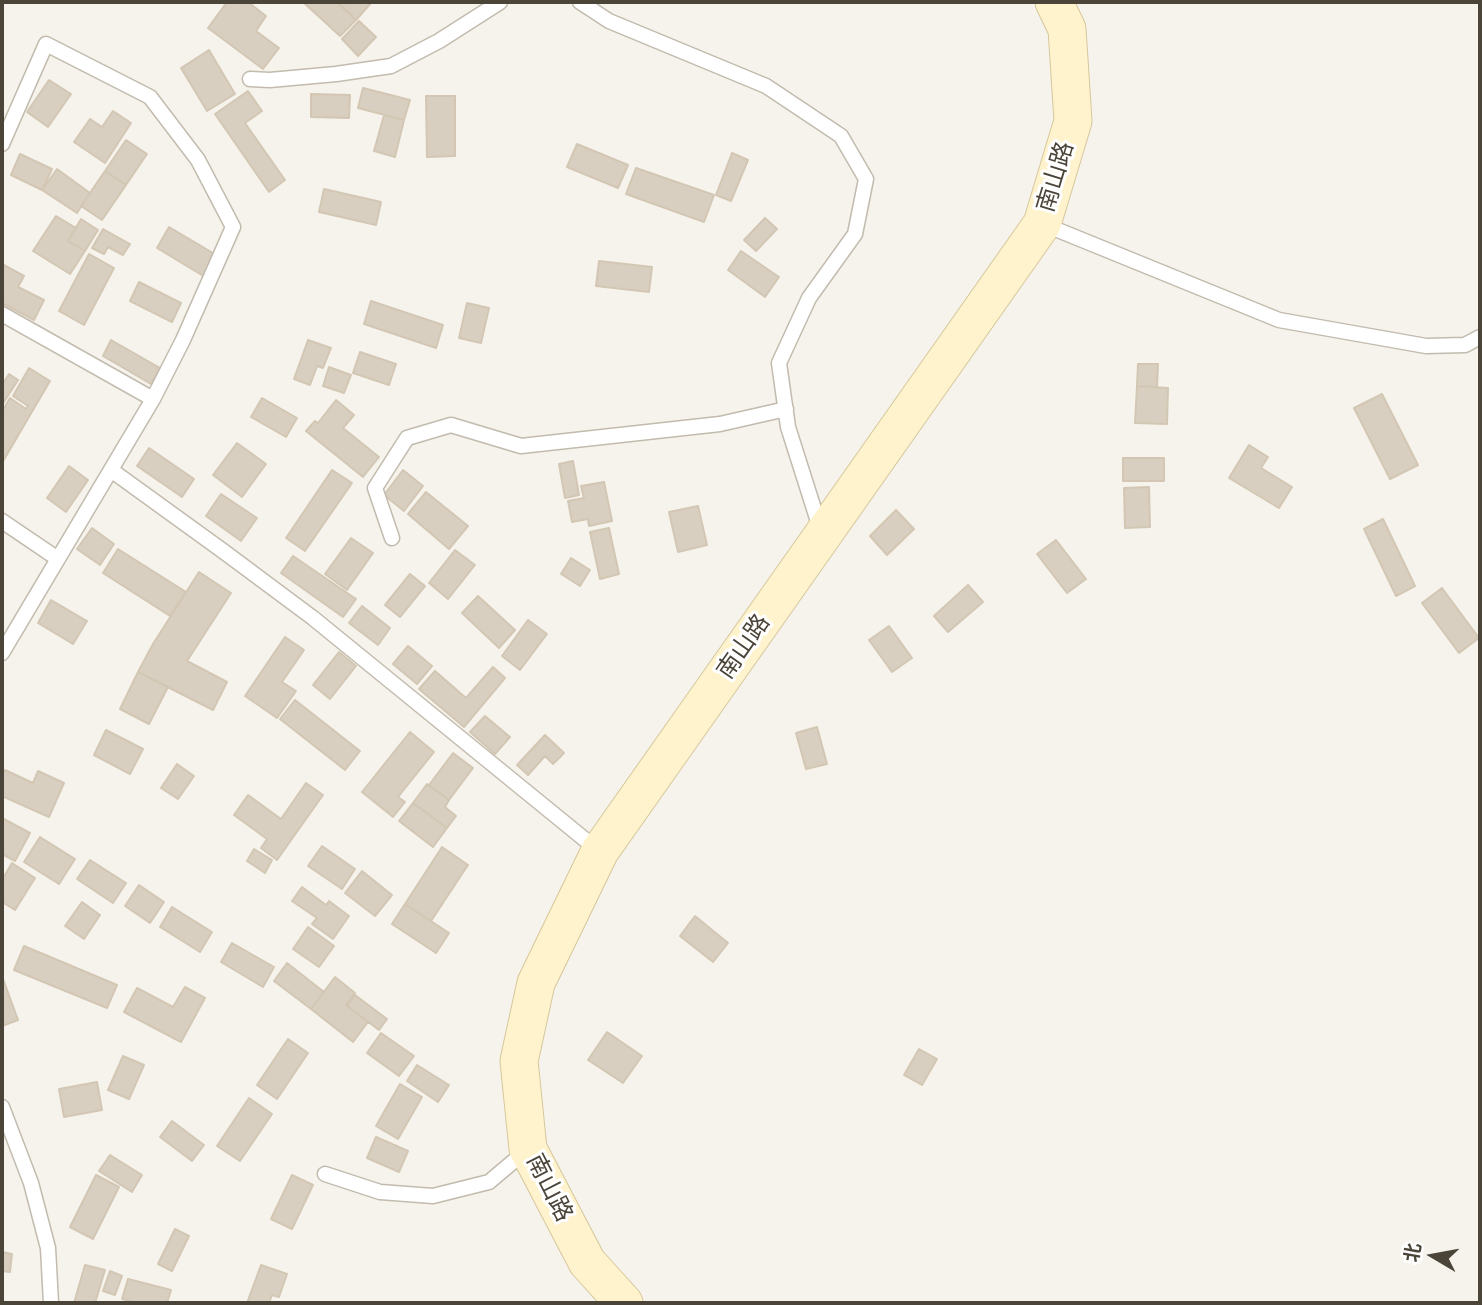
<!DOCTYPE html>
<meta charset="utf-8">
<style>
body{margin:0}
#map{position:relative;width:1482px;height:1305px;overflow:hidden;background:#f6f3ec;font-family:"Open Sans","Noto Sans SC",sans-serif}
canvas{display:block}
.frame{position:absolute;inset:0;border:4px solid #4b4439;pointer-events:none}
.north{position:absolute;left:1398px;top:1221px;width:70px;height:70px;-webkit-text-stroke:5px #fff;paint-order:stroke;rotate:280deg;font-size:19px;font-weight:700;line-height:28px;text-align:center;color:#4b4439}
.north::after{content:'';display:block;margin:auto;width:24px;height:32px;background:#4b4439;clip-path:polygon(50% 0,100% 100%,50% 72%,0 100%)}
</style>
<div id="map">
<canvas width="1482" height="1305"></canvas>
<div class="frame"></div>
<div class="north">北</div>
</div>
<script>
const c = document.querySelector('canvas').getContext('2d');
c.lineJoin = 'round';
function fillPath(path, color) { c.fillStyle = color; c.fill(path, 'evenodd'); }
function trace(path, color, width, dash) { c.strokeStyle = color; c.lineWidth = width; c.lineCap = dash ? 'butt' : 'round'; c.setLineDash(dash || []); c.stroke(path); }
function write(font, color, halo, rows, align = 'center') {
  c.font = font + ' "Open Sans","Noto Sans SC",sans-serif'; c.lineWidth = 6; c.setLineDash([]); c.textBaseline = 'middle'; c.strokeStyle = halo; c.fillStyle = color; for (const [text, x, y, turn = 0] of rows) {
    c.save(); c.translate(x, y); c.rotate((+turn || 0) * Math.PI / 180); c.textAlign = isNaN(turn) ? turn : align; if (halo) c.strokeText(text, 0, 0); c.fillText(text, 0, 0); c.restore();
  }
}
const building = new Path2D(`
 M227,2H242L245,4L248,2L266,16L256,31L279,48L263,69L208,28Z
 M303,2H337L356,20L340,36Z
 M337,2H370L371,3L356,20Z
 M359,21L376,37L358,56L342,39Z
 M209,50L235,94L207,111L181,68Z
 M49,80L71,94L48,127L27,112Z
 M363,88L410,100L404,120L358,108Z
 M248,91L262,111L245,123L285,180L269,192L215,114Z
 M311,94L350,95L349,118L311,117Z
 M426,96H455V156L427,157Z
 M113,111L131,123L105,163L74,142L90,119L102,127Z
 M384,115L404,120L395,157L374,151Z
 M126,140L147,154L126,185L105,171Z
 M577,144L628,165L618,188L567,167Z
 M732,153L748,160L731,201L716,195Z
 M20,154L52,169L42,190L11,175Z
 M636,168L714,195L704,222L626,194Z
 M57,169L90,193L77,213L42,190Z
 M105,171L126,185L102,220L81,206Z
 M324,189L381,202L376,225L319,212Z
 M56,216L76,228L68,241L85,251L70,274L33,251Z
 M765,218L777,229L756,251L744,240Z
 M81,219L98,230L85,251L68,241Z
 M169,227L218,256L205,277L157,248Z
 M103,229L130,244L123,255L108,247L104,254L92,248Z
 M741,251L779,277L765,297L728,270Z
 M89,254L114,268L84,325L59,311Z
 M599,261L652,267L649,292L596,286Z
 M2,264L24,276L18,287L44,300L34,320L2,303Z
 M139,282L181,303L172,322L130,301Z
 M371,301L443,325L436,348L364,324Z
 M467,303L489,308L481,343L459,338Z
 M111,340L160,368L151,384L103,356Z
 M308,340L331,348L323,368L317,366L310,385L294,379Z
 M360,352L396,364L389,385L353,373Z
 M1138,364H1158L1157,387L1137,386Z
 M329,367L351,375L344,393L323,386Z
 M29,368L50,381L2,463V412L10,398L26,409L28,406L13,396Z
 M9,374L18,380L2,405V385Z
 M1137,386L1168,388L1167,424L1135,423Z
 M1382,394L1418,465L1390,479L1354,408Z
 M262,398L297,418L286,437L251,417Z
 M336,400L354,415L343,428L379,457L363,477L306,431L315,421L318,423Z
 M237,443L266,464L242,497L213,475Z
 M1249,445L1268,457L1261,468L1292,487L1279,508L1229,478Z
 M149,448L194,479L182,497L137,466Z
 M1123,458H1164V481H1123Z
 M573,461L579,495L565,498L559,464Z
 M69,466L88,480L66,512L47,498Z
 M332,470L352,483L305,551L286,538Z
 M403,470L423,486L404,511L384,495Z
 M604,482L612,521L589,526L588,519L572,522L568,501L584,498L581,486Z
 M1149,487L1150,527L1125,528L1124,488Z
 M426,492L468,526L449,549L408,514Z
 M221,494L257,518L241,541L206,516Z
 M698,506L707,545L678,552L669,512Z
 M896,510L914,529L887,555L870,536Z
 M1383,519L1415,586L1396,596L1364,529Z
 M92,528L114,544L100,565L77,549Z
 M609,528L619,574L600,579L590,532Z
 M351,538L373,553L347,590L325,574Z
 M1056,540L1086,579L1067,593L1037,554Z
 M118,549L186,592L170,616L103,573Z
 M455,550L475,565L448,599L429,583Z
 M293,556L356,599L343,617L281,573Z
 M571,558L590,570L580,586L561,574Z
 M199,572L231,593L187,661L227,682L213,710L138,672L153,644Z
 M410,574L425,586L400,617L385,605Z
 M968,585L983,602L948,632L934,616Z
 M1442,588L1479,638L1459,653L1422,603Z
 M478,596L515,630L499,648L462,613Z
 M51,600L87,621L73,644L38,623Z
 M362,606L390,628L378,645L349,623Z
 M528,620L547,634L520,670L502,656Z
 M889,626L912,658L892,672L869,640Z
 M285,637L304,650L282,682L296,691L277,718L245,696Z
 M408,646L432,666L417,684L393,664Z
 M339,652L356,666L330,699L313,685Z
 M493,667L505,678L464,727L419,689L435,671L466,698Z
 M138,672L168,687L149,724L120,709Z
 M295,700L360,751L345,770L280,719Z
 M485,716L510,737L495,754L470,732Z
 M817,727L827,764L806,769L796,733Z
 M106,730L143,749L130,774L94,755Z
 M410,732L434,752L398,797L405,802L393,817L362,792Z
 M545,735L564,753L553,764L545,756L528,775L517,765Z
 M453,753L473,768L449,800L429,785Z
 M177,764L194,776L178,799L161,788Z
 M5,770L33,783L38,771L64,783L49,817L2,796V776Z
 M306,783L323,795L277,860L261,848L267,839L234,815L248,795L281,819Z
 M427,784L449,800L445,807L456,816L447,828L413,803Z
 M413,803L447,828L433,847L399,821Z
 M2,818L30,833L15,861L2,854Z
 M40,837L75,859L59,884L24,862Z
 M322,846L355,869L342,889L308,866Z
 M442,847L468,865L431,921L405,904Z
 M254,849L272,860L265,873L247,861Z
 M90,860L126,883L113,903L77,879Z
 M12,863L35,878L15,910L2,902V880Z
 M362,871L392,895L375,916L345,893Z
 M139,885L164,902L150,923L125,906Z
 M302,887L326,905L329,901L349,916L333,939L312,924L317,918L292,901Z
 M82,902L100,915L84,939L65,926Z
 M405,904L449,933L436,953L392,924Z
 M172,907L212,932L200,952L160,927Z
 M695,916L728,943L713,962L680,936Z
 M308,927L334,946L319,967L293,949Z
 M232,943L274,967L263,987L221,962Z
 M24,946L117,985L107,1008L14,970Z
 M287,963L324,992L311,1009L274,981Z
 M2,976L18,1020L2,1026Z
 M335,977L355,993L346,1005L368,1022L353,1042L311,1009Z
 M185,987L205,998L181,1042L124,1012L137,988L173,1007Z
 M355,995L387,1019L379,1030L347,1006Z
 M607,1032L642,1056L623,1083L588,1060Z
 M381,1033L414,1056L399,1076L367,1053Z
 M288,1039L308,1053L277,1099L257,1085Z
 M919,1049L937,1059L922,1085L904,1075Z
 M123,1056L144,1065L129,1099L108,1090Z
 M417,1065L449,1085L438,1102L407,1081Z
 M97,1082L102,1110L64,1117L59,1089Z
 M400,1084L422,1097L398,1139L376,1126Z
 M249,1098L272,1114L240,1161L217,1146Z
 M172,1121L204,1145L192,1161L160,1137Z
 M376,1137L408,1151L399,1172L367,1158Z
 M110,1155L142,1175L132,1192L99,1171Z
 M96,1175L119,1187L93,1239L70,1227Z
 M292,1175L313,1185L292,1229L271,1219Z
 M175,1229L189,1236L172,1271L158,1264Z
 M2,1252L12,1254L10,1272L2,1271Z
 M85,1265L105,1270L95,1303H74Z
 M261,1265L287,1274L279,1297L272,1295L269,1303H247Z
 M110,1271L122,1276L115,1295L103,1291Z
 M128,1279L171,1290L167,1303H139L122,1299Z`);
fillPath(building, '#d8cfc1');
trace(building, '#d3c7b4', 2);
const lane = new Path2D(`
 M580,2L609,21L766,86L841,136L866,179L855,234L809,298L779,363L788,427L821,531
 M250,79L270,80L336,74L391,66L439,41L500,2
 M2,144L46,44L150,97L198,160L233,227L183,340L153,399L2,653
 M1043,224L1279,320L1426,346L1465,345L1480,337
 M2,314L153,399
 M111,470L223,551L313,618L599,851
 M2,521L58,559
 M392,538L375,488L407,438L451,425L521,446L720,424L786,409
 M2,1107L31,1183L48,1248L51,1303
 M325,1174L380,1192L433,1196L489,1182L527,1150`);
const secondary = new Path2D(`
 M624,1303L587,1262L528,1149L519,1061L536,983L600,851L1042,224L1073,121L1067,29L1054,2`);
trace(lane, '#c2bbae', 17);
trace(secondary, '#d6c79b', 39);
trace(lane, '#fff', 14);
trace(secondary, '#fff3cd', 37);
write('24px', '#4b4439', '#fff', [
 ["南山路",1056,177,-73],
 ["南山路",744,647,-55],
 ["南山路",549,1188,63]
]);
</script>
